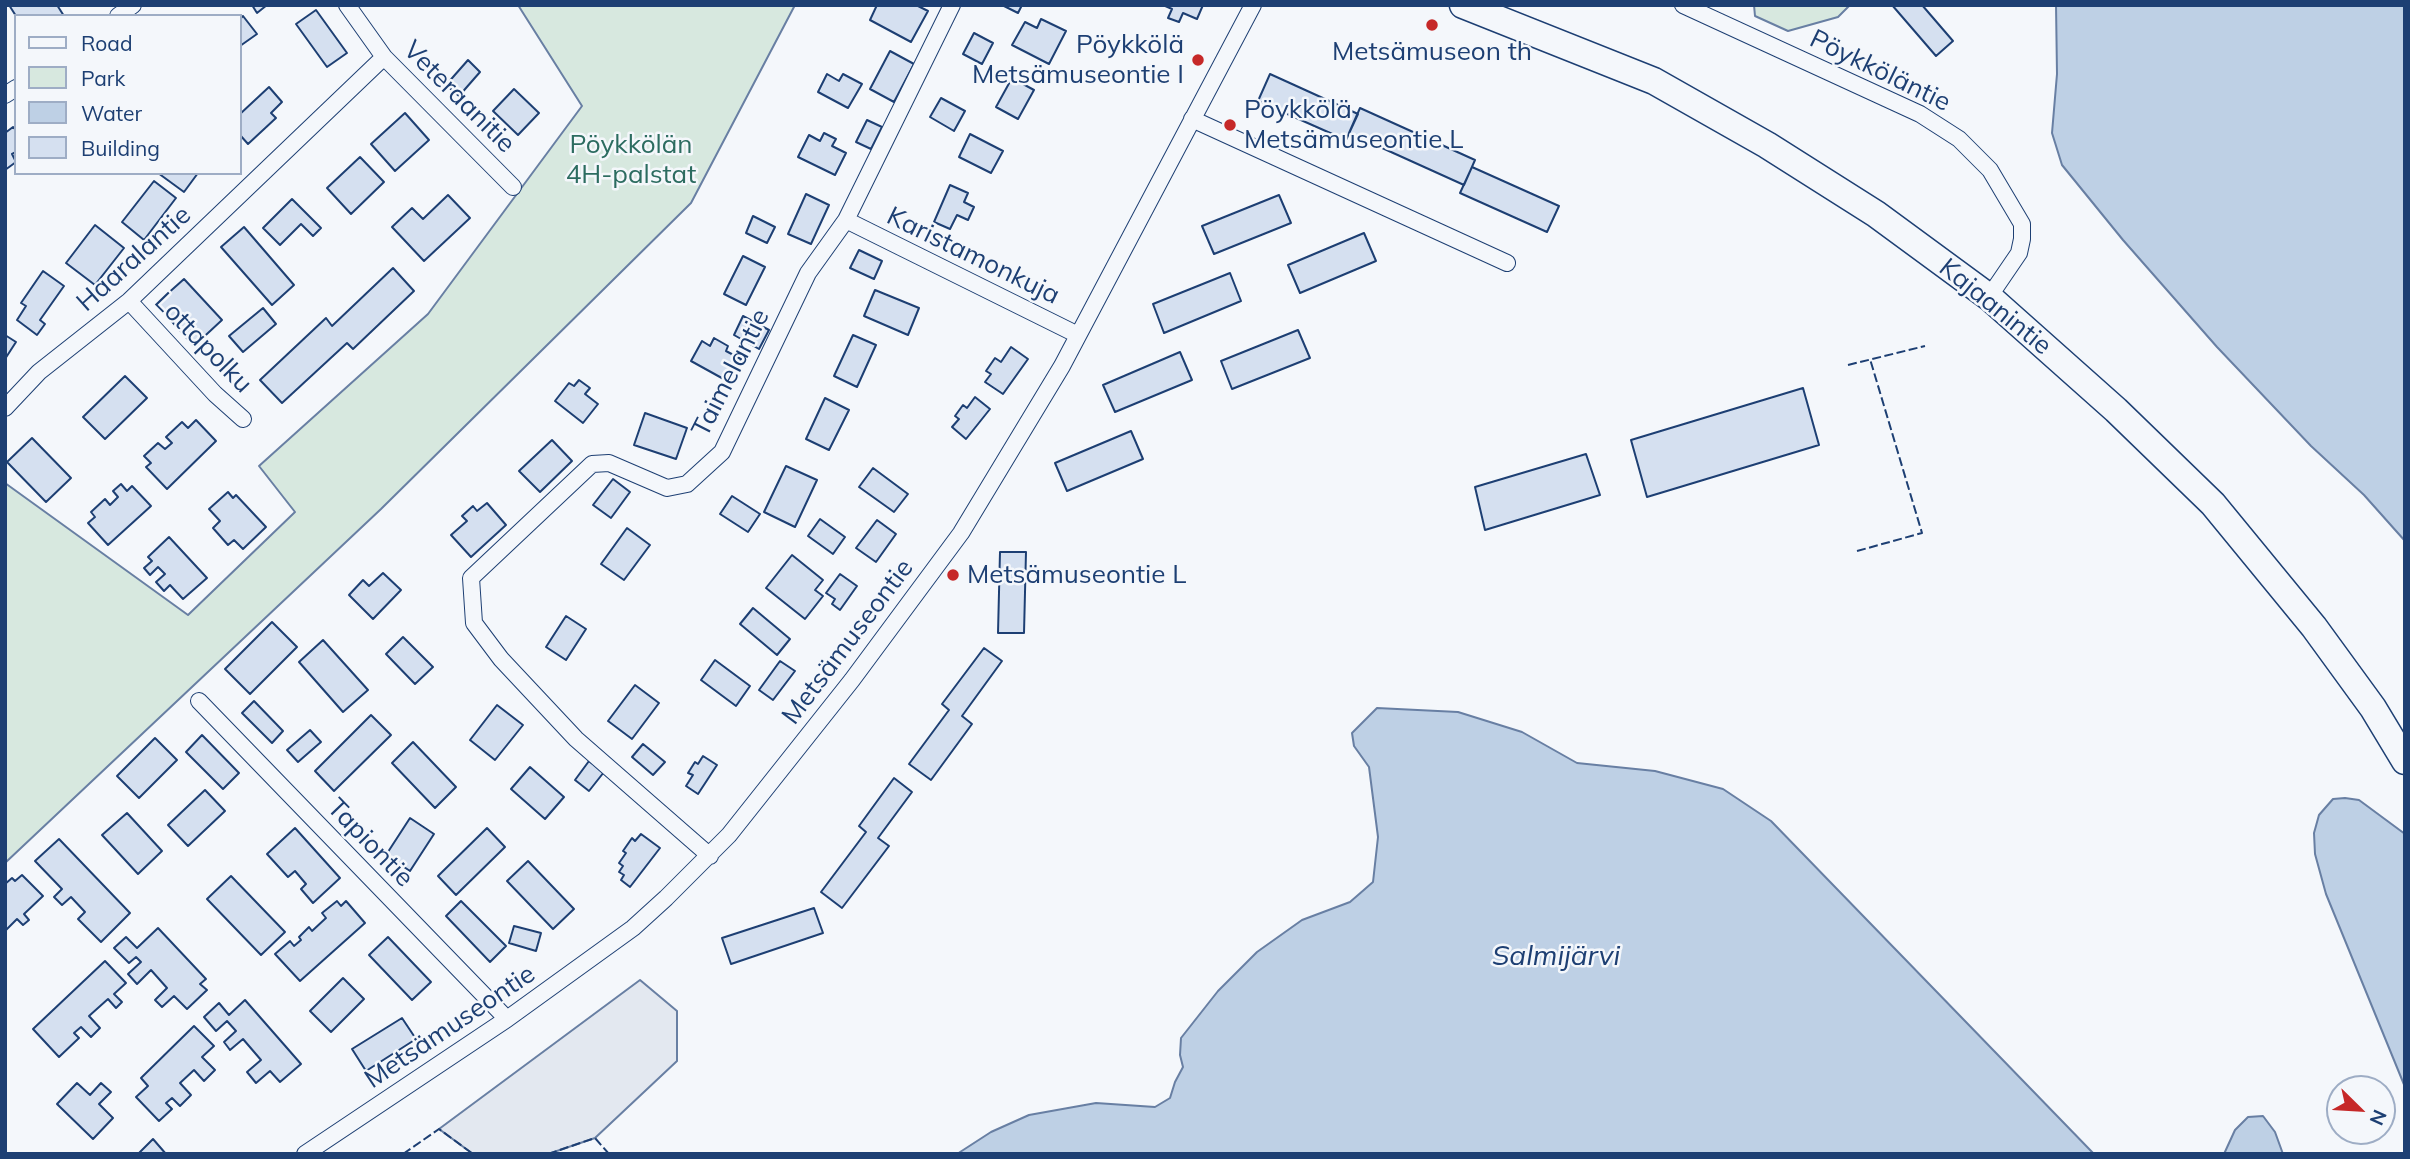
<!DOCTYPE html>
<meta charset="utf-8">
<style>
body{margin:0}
#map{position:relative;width:2410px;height:1159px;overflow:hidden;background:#f4f7fb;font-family:Mulish,sans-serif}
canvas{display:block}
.frame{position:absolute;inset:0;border:7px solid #1d3f73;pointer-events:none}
.legend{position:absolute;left:14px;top:14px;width:228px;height:161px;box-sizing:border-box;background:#f4f7fb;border:2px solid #9eadc5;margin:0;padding:9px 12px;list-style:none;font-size:21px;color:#1d3f73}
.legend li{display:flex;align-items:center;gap:14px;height:35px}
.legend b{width:35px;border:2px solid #9eadc5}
.north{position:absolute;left:2326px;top:1075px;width:70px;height:70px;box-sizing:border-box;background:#f4f7fb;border:2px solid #9eadc5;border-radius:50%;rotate:114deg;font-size:19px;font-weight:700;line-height:28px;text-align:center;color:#1d3f73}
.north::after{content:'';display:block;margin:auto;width:24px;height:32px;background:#c62828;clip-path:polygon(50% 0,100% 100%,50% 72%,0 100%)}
</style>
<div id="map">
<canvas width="2410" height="1159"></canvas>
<div class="frame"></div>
<ul class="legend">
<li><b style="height:9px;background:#f4f7fb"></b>Road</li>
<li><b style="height:19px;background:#d7e8df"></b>Park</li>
<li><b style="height:19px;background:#bed0e5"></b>Water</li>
<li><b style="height:19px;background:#d5e0f0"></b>Building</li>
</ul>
<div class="north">N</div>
</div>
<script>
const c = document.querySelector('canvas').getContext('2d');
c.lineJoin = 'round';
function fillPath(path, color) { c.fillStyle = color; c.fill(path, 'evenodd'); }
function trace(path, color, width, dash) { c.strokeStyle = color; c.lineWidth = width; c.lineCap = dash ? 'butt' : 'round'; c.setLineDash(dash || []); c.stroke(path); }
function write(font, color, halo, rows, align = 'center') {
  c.font = font + ' Mulish,sans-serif'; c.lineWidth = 5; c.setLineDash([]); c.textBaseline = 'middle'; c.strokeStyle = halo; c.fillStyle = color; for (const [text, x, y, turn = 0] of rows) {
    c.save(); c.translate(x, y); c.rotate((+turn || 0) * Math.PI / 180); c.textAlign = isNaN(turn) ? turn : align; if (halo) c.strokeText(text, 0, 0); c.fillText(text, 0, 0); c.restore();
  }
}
const green = new Path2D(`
 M518,5H795L691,203L381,509L5,863V483L188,615L295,512L259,466L428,314L582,106Z
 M1754,5H1850L1838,17L1788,31L1755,16Z`);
fillPath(green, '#d7e8df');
trace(green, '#687fa3', 2);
const parking = new Path2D(`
 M640,980L677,1011V1061L595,1138L548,1154H473L439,1129Z`);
fillPath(parking, '#e3e8f0');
trace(parking, '#687fa3', 2);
const water = new Path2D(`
 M2056,5H2405V541L2364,495L2311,446L2217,347L2123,240L2062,165L2052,133L2057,74Z
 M1377,708L1458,712L1522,732L1577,763L1655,771L1723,789L1771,821L2094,1154H957L991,1132L1029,1115L1096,1103L1155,1107L1170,1098L1175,1082L1183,1067L1180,1055L1181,1038L1218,991L1257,952L1302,920L1350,902L1373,882L1378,837L1369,767L1354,746L1352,733Z
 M2345,798L2359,800L2405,834V1087L2326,894L2315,854L2314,833L2319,815L2333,799Z
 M2263,1116L2275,1132L2283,1154H2224L2235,1130L2248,1117Z`);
fillPath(water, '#bed0e5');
trace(water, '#687fa3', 2);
const building = new Path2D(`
 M9,5H57L64,16H16Z
 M252,5H267L257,13Z
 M877,5H916L928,11L911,42L870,20Z
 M1002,5H1022L1018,13Z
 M1163,5H1203L1197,19L1183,13L1179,22L1168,18L1172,9Z
 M1892,5H1922L1953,41L1936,56Z
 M316,10L347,53L327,67L296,24Z
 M243,16L257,34L240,46V19Z
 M1041,19L1066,31L1049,64L1012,45L1025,22L1037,28Z
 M974,33L993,43L982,64L963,54Z
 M890,51L914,64L894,102L870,89Z
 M468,60L480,72L459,96L446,85Z
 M827,74L839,81L843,74L862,84L848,108L818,92Z
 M1270,74L1358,114L1346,140L1258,101Z
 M1012,78L1034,90L1018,119L996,107Z
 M269,87L282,102L271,113L276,118L248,144L240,135V114Z
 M514,89L539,113L518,135L493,111Z
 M941,98L965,111L954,131L930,117Z
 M1360,108L1475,160L1464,185L1349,133Z
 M405,113L429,140L395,171L371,144Z
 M867,120L882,127L871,149L856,142Z
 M13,127L16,130V152L12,154L16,162L5,170V133Z
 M824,133L836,139L832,146L846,153L835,175L798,157L809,135L820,141Z
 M970,134L1003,151L991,173L959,157Z
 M360,157L384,182L351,214L327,188Z
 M1472,167L1559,206L1547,232L1460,193Z
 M158,173H198L184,192Z
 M154,181L176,198L144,240L122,222Z
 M950,185L968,193L964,202L974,207L968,220L957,215L950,229L934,222Z
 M806,194L829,205L811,244L788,234Z
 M448,195L470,218L424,261L392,227L412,208L423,219Z
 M1279,195L1291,223L1214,254L1202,226Z
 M292,199L321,228L313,236L301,224L280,245L263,228Z
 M753,216L775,227L767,243L746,233Z
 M95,225L124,248L95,285L66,263Z
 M244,227L294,285L272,305L221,247Z
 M1364,233L1376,261L1300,293L1288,265Z
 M859,250L882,261L874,279L850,268Z
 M743,256L765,267L746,305L724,294Z
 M393,268L414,291L353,349L347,343L282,403L260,380L326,318L332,326Z
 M43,271L64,286L40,320L45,324L37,335L17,320L26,306L21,303Z
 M1230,273L1241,301L1164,333L1153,304Z
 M184,279L222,320L194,346L156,304Z
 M875,290L919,308L908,335L864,316Z
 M263,308L276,324L243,352L229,336Z
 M743,316L769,330L759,349L734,335Z
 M1298,330L1310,358L1232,389L1221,361Z
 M5,335L16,342L5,359Z
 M853,335L876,345L857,387L834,376Z
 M714,338L728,346L726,351L741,359L729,382L691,361L702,341L710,346Z
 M1011,347L1028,359L1003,394L985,382L991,374L986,371L995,358L1001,362Z
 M1180,352L1192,380L1115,412L1103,385Z
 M125,376L147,398L105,439L83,417Z
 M579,380L590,388L585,394L598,404L583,423L555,401L569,383L574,386Z
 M1803,388L1819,445L1647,497L1631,440Z
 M975,397L990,409L966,439L952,427L959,419L955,416L963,405L967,408Z
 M825,398L849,410L829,450L806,439Z
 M645,413L687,428L676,459L634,445Z
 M196,420L216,441L167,489L146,467L151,463L144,456L158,443L165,449L172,443L166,437L182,422L188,428Z
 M1131,431L1143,459L1067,491L1055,463Z
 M32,438L71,478L46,502L7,462Z
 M552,440L572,461L540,492L519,471Z
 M1586,454L1600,495L1485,530L1475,487Z
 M786,466L817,480L795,527L764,512Z
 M873,468L908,494L894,512L859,487Z
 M613,479L630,492L611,518L593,505Z
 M121,484L127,491L132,486L151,506L108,545L88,523L95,517L91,512L105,499L110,505L118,497L113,491Z
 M228,492L233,498L236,495L266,527L243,549L234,540L228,545L213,528L220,521L209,509Z
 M732,496L760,514L748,532L720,514Z
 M487,503L506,525L471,557L451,535L467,521L462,516L473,506L477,511Z
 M820,519L845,537L833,554L808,536Z
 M877,520L896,534L876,562L856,548Z
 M627,528L650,545L624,580L601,564Z
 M169,537L207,578L183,599L170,585L164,591L156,582L165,574L158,567L150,575L144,568L152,561L148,557Z
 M1000,552H1026L1024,633H998Z
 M792,555L823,580L815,590L823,596L805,619L766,588Z
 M383,573L401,590L373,619L349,595L363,580L369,586Z
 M840,574L857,586L840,610L832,604L835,599L826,593Z
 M753,608L790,639L777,655L740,624Z
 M566,616L586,629L566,660L546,647Z
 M272,622L297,647L250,694L225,669Z
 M403,637L433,667L415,684L386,654Z
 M323,640L368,690L343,712L299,662Z
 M984,648L1002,661L962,716L972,724L931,780L909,764L949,710L942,704Z
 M715,660L750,686L736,706L701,680Z
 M780,661L795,671L773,700L759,690Z
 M635,685L659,703L632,739L608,721Z
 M254,701L283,731L272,743L242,713Z
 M497,705L523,725L495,760L470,740Z
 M371,715L391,735L334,791L315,771Z
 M310,730L321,742L298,762L287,750Z
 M202,735L239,773L223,789L186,752Z
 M155,738L177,760L139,798L117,776Z
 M413,742L456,787L435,808L392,763Z
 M643,744L665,762L653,775L632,757Z
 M703,756L717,765L698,794L686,786L693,775L688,773L695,762L698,764Z
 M589,761L604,772L589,791L575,780Z
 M530,767L564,797L545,819L511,789Z
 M894,778L912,792L878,838L889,846L842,908L821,892L866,832L859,826Z
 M205,790L225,811L188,846L168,825Z
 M127,813L162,851L138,874L102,835Z
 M410,818L434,834L410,871L386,855Z
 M295,828L340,878L313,903L301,889L306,884L295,871L288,877L267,854Z
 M487,828L505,847L456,895L438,876Z
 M641,834L660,848L630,887L621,880L624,875L619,872L623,866L619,863L626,853L623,851L632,838L635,841Z
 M59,839L130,913L101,942L78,919L85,912L71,897L62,905L54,897L62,889L35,861Z
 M528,861L574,909L553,929L507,881Z
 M22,875L43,896L24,914L29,920L23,925L17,919L5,931V884L12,878L15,881Z
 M231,876L285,932L261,955L207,899Z
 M337,901L341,906L346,901L365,923L300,981L275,954L290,941L294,946L301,940L299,937L309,927L312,931L326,918L322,913Z
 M461,901L506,946L490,962L446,916Z
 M814,908L823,933L731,964L722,938Z
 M514,926L541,933L536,951L509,943Z
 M158,928L206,979L200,984L207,990L187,1009L174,996L162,1007L155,1000L167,988L151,970L137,984L128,974L141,962L136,957L129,963L114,948L126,937L137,948Z
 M388,937L431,982L412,1000L369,955Z
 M105,961L126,983L114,994L122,1002L116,1008L108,999L89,1016L100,1028L91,1037L81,1027L74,1033L79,1038L59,1057L33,1029Z
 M343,978L364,999L331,1032L310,1011Z
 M245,1000L301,1064L280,1082L270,1071L256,1083L247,1072L261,1060L243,1039L230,1050L224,1042L236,1031L227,1021L216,1031L204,1017L219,1003L229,1015Z
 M402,1018L416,1039L366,1071L352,1049Z
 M194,1026L214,1046L202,1057L215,1070L204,1081L194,1070L180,1083L191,1095L180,1106L172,1098L166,1103L172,1109L159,1121L136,1097L148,1086L141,1078Z
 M77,1083L90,1095L101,1083L111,1092L99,1104L113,1118L93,1139L57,1104Z
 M153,1139L166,1154H138Z`);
fillPath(building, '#d5e0f0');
trace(building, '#1d3f73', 2);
const street = new Path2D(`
 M347,5L384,57L513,187
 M1683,5L1920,114L1959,139L1990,170L2022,224V239L2019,253L1989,297
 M118,16L133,5
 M5,95L16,88
 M1192,119L1507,263
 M846,220L1078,335
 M129,301L215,394L243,419
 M5,408L39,372L129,301L384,57
 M199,701L507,1019
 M710,856L576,739L501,659L474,623L471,578L592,464L609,463L667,488L687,484L722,452L808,273L846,220L952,5
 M305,1154L507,1019L633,928L666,898L729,835L852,680L961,533L1062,366L1253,5`);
const primary = new Path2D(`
 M1463,5L1654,81L1767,145L1876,214L1989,297L2116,410L2213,504L2314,627L2373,708L2405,761`);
trace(street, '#1d3f73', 18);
trace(primary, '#1d3f73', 29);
trace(street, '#f4f7fb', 16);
trace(primary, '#f4f7fb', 26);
trace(new Path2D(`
 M1848,365L1925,346
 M1857,551L1922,533L1870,359
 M403,1154L439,1129L473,1154
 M548,1154L595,1138L609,1154`), '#1d3f73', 2, [9, 3.5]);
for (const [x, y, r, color] of [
 [1432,25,7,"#c62828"],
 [1198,60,7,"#c62828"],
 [1230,125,7,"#c62828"],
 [953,575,7,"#c62828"]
]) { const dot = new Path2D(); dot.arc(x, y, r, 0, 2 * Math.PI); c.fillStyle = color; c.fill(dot); trace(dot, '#f4f7fb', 2.5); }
write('26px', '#1d3f73', '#f4f7fb', [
 ["Pöykkölä",1184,45,"right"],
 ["Metsämuseontie I",1184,75,"right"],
 ["Metsämuseon th",1432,52,"center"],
 ["Pöykkölä",1244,110],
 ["Metsämuseontie L",1244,140],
 ["Metsämuseontie L",967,575]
], 'left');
write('26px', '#1d3f73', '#f4f7fb', [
 ["Pöykköläntie",1880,71,26],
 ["Veteraanitie",459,97,45],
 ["Karistamonkuja",973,256,26],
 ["Haaralantie",134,259,-42],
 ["Kajaanintie",1995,307,39],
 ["Lottapolku",203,343,46],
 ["Taimelantie",731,373,-63],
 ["Metsämuseontie",848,642,-53],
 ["Tapiontie",370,843,46],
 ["Metsämuseontie",450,1027,-34]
]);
write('26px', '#2c6c60', '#f4f7fb', [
 ["Pöykkölän",631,145],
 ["4H-palstat",631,175]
]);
write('italic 28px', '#1d3f73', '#f4f7fb', [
 ["Salmijärvi",1556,957]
]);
</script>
